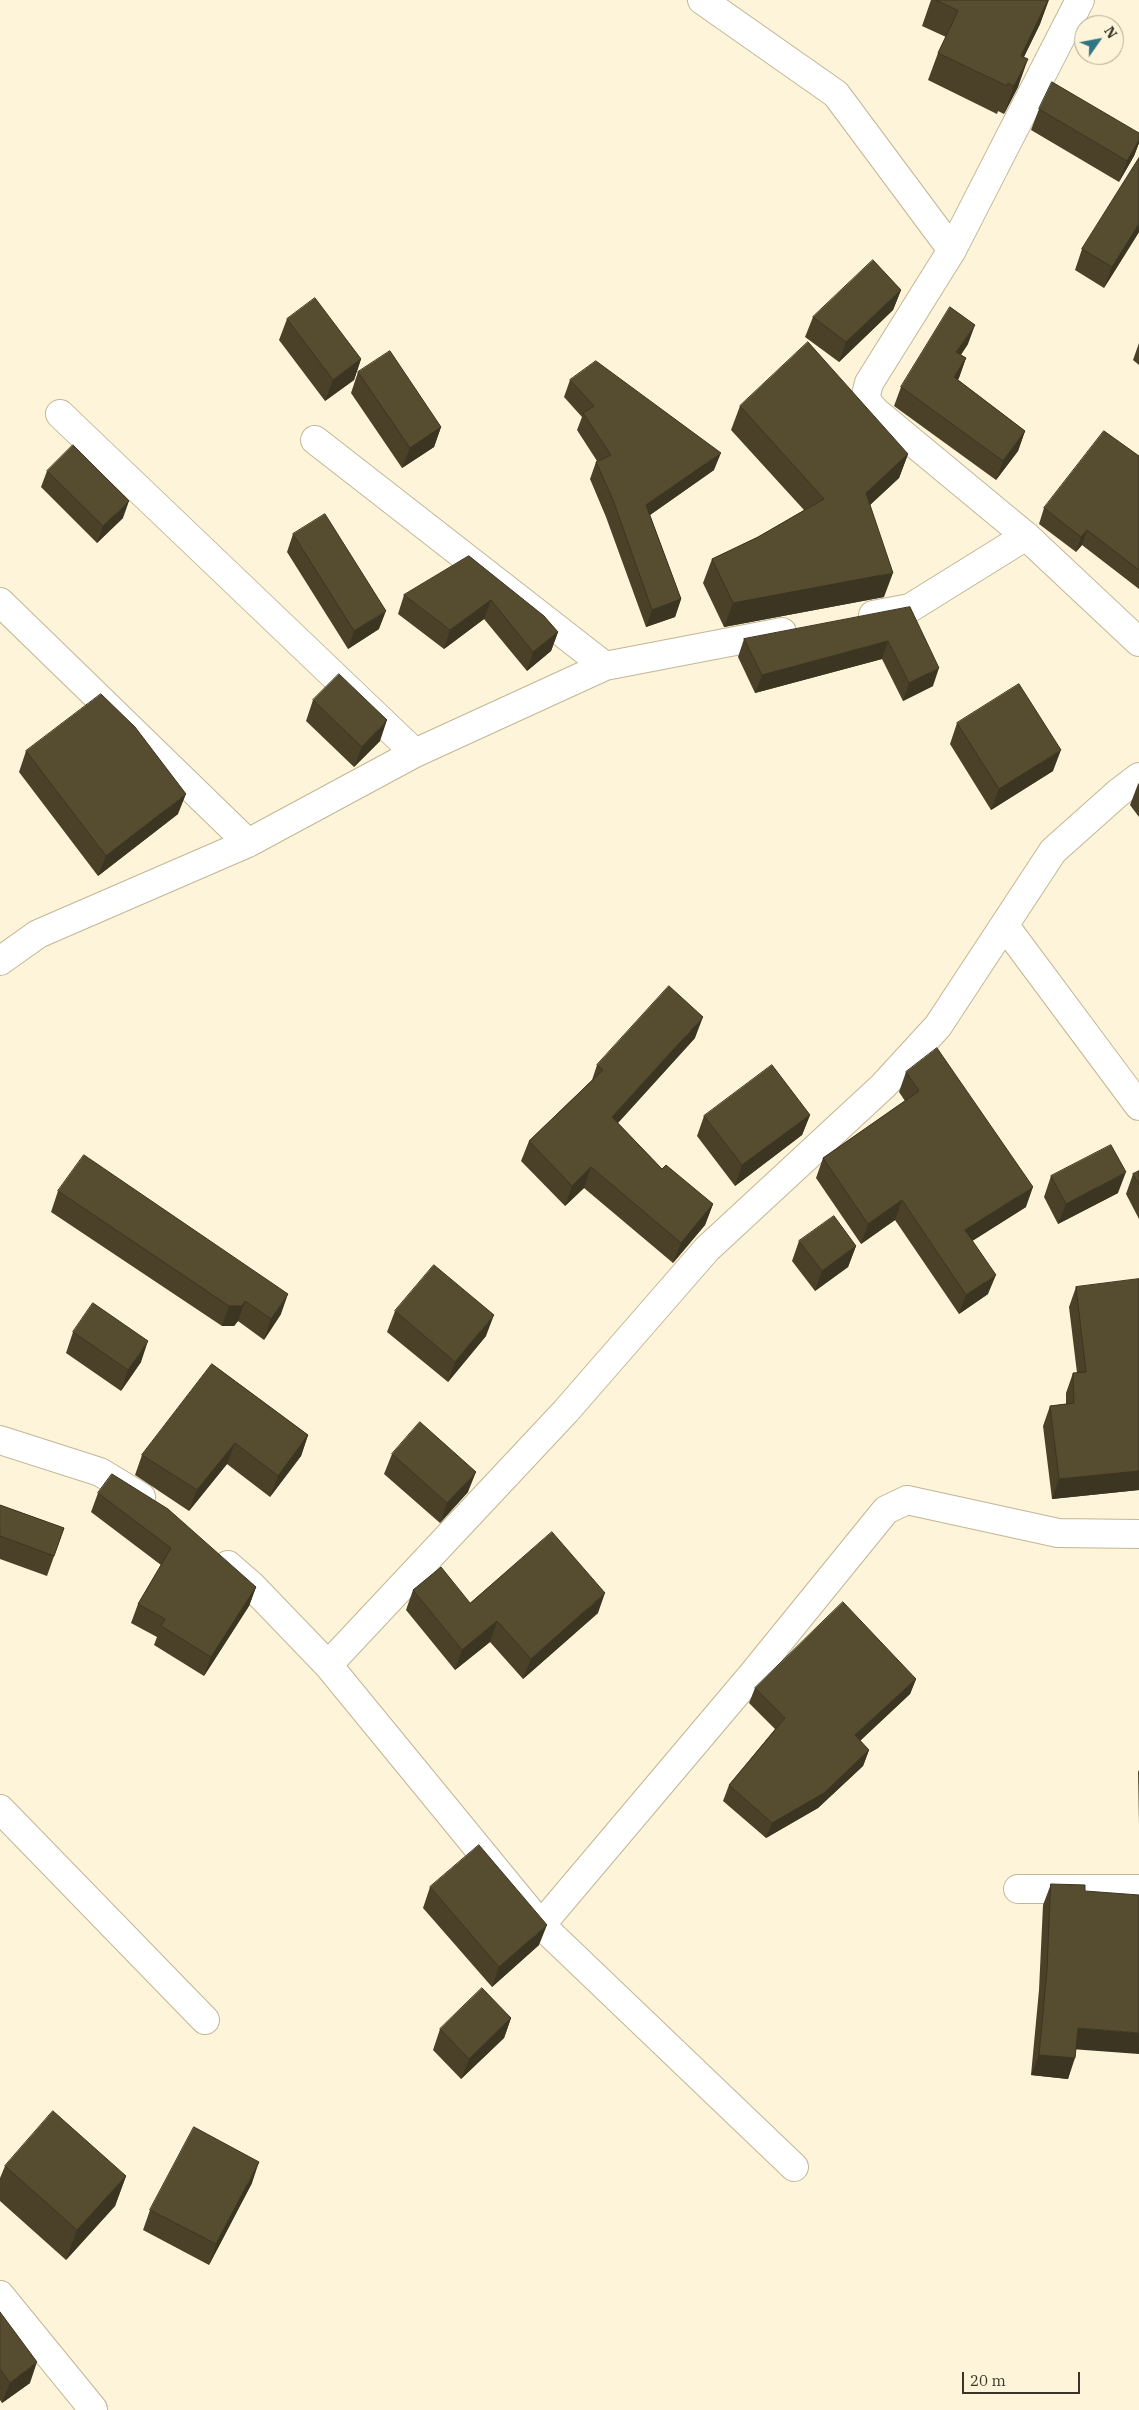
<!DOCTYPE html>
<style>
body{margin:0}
#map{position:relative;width:1139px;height:2410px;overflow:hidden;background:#fdf4d9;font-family:"IBM Plex Serif",serif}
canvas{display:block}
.north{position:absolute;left:1074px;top:15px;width:50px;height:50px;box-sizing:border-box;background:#fdf4d9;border:1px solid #afa892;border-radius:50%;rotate:57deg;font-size:14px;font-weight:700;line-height:20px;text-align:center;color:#3a3528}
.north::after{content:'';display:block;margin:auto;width:18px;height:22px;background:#307584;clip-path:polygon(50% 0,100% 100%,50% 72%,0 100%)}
.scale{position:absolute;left:962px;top:2372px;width:118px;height:22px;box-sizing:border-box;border:2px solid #3a3528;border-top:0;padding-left:6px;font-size:15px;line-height:18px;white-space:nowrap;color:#3a3528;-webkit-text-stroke:4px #fdf4d9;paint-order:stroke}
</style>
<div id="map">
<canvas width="1139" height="2410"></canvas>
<div class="north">N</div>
<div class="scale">20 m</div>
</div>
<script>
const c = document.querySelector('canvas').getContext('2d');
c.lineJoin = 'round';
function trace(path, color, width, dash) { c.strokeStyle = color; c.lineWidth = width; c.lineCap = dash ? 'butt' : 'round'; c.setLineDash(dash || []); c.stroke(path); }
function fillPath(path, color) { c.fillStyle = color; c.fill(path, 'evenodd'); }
const minor = new Path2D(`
 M702,0L836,94L952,250
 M1080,0L952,250L869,383L865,399L875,411L1026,536L1139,642
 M60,414L415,753
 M315,440L605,666
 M0,602L248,843
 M873,615L910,608L1026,536
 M1005,926L1139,1106
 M0,961L38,934L248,843L415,753L605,666L782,632
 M0,1440L100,1472L141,1497
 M228,1565L251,1585L328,1665L541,1925L794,2167
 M328,1665L566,1411L707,1249L883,1086L938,1026L1053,851L1118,793L1139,777
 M0,1809L205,2020
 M1018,1889H1139
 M541,1925L752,1675L886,1510L907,1500L1058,1533L1139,1534
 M0,2295L93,2409`);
trace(minor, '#c2b696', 30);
trace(minor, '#fff', 28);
fillPath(new Path2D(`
 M931,0H1049L1040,24L1024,57L1018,87L1004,114L998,111L997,114L928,80L938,53L946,37L922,26Z
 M1039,109L1139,133V143L1134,156L1119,182L1031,130Z
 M1139,158V232L1104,288L1075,270L1082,249Z
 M901,290L893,310L839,362L805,337L813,317Z
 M287,319L361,359L354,380L325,401L279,340Z
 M1139,343V365L1133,360Z
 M968,344L961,355L966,358L958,380L1025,431L1018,451L996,480L894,406L901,387Z
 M358,372L441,427L434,447L402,468L351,393Z
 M570,380L714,470L650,515L681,599L675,617L646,627L606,517L590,479L596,462L597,461L577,430L582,417L564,397Z
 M740,406L908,454L899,478L870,505L884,597L724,627L703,583L712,559L758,537L804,510L731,430Z
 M1139,456V589L1082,545L1076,552L1039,524L1044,508Z
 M47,471L123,518L97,543L41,487Z
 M293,534L379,629L348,649L287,552Z
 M469,556L558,632L551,651L527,671L484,619L444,649L398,614L404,595Z
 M910,607L933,686L903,701L882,659L755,693L738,657L744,639Z
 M313,700L380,741L354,767L306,721Z
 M957,723L1053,771L991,810L950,744Z
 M26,751L178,814L98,876L19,772Z
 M1139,783V817L1130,805L1138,784Z
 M695,1038L618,1123L662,1169L713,1204L705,1225L673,1263L584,1188L565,1206L521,1161L529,1141L592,1080L597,1065Z
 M906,1072L1026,1207L972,1241L988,1294L959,1314L895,1220L861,1244L816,1178L823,1158L905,1101L899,1092Z
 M810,1115L802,1135L735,1186L697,1136L704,1116Z
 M1139,1171V1219L1126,1194L1133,1174Z
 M1051,1176L1118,1193L1058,1224L1044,1197Z
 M58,1191L281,1314L264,1340L238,1321L234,1326H222L51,1212Z
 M799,1241L856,1246L848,1267L815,1291L792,1261Z
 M1139,1279V1490L1052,1499L1043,1426L1050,1406L1066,1404V1393L1073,1373H1077L1069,1307L1076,1287Z
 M395,1311L486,1336L448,1382L387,1332Z
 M73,1332L141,1362L121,1391L66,1353Z
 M212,1364L308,1435L301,1456L270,1497L227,1464L189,1511L135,1475L142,1455Z
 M392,1454L468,1492L440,1523L384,1474Z
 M98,1493L256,1587L249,1606L204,1676L154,1645L157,1637L131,1623L138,1604L161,1565L91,1512Z
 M0,1505L64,1528L47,1576L0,1559Z
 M413,1590L470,1603L598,1613L523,1679L490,1642L455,1670L406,1610Z
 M916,1679L910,1694L860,1741L869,1750L863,1766L818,1808L766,1838L723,1801L729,1785L775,1729L749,1703L755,1688Z
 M1139,1770V1825L1138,1772Z
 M1051,1884L1076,2049L1068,2079L1031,2075L1039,1990L1043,1905Z
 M430,1887L539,1945L492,1987L423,1908Z
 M511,2018L504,2038L461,2079L433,2050L440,2029Z
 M5,2166L126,2176L115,2206L66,2260L0,2201V2178Z
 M252,2183L209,2265L143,2230L150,2210Z
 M0,2312L30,2383L2,2403L0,2400Z`), '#4a4128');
fillPath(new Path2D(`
 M1048,0L1040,24L1011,83L1021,56Z
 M1028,59L1018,87L1004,114L1014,86Z
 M1139,140V143L1134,156L1119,182L1127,161Z
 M1139,224V232L1104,288L1112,267Z
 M901,290L893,310L839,362L846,342Z
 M975,325L968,344L949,371L956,352Z
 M966,358L959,378L947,397L954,377Z
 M361,359L354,380L325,401L333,380Z
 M441,427L434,447L402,468L410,448Z
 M1025,431L1018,451L996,480L1003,461Z
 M721,453L714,470L640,522L646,505Z
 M908,454L899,478L857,517L866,493Z
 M129,501L123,518L97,543L103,526Z
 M1087,530L1082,545L1076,552L1081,537Z
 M893,573L884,597L724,627L733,603Z
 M681,599L675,617L646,627L652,610Z
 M491,600L484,619L444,649L450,630Z
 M386,611L379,629L348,649L354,631Z
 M558,632L551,651L527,671L533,652Z
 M888,641L882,659L755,693L762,675Z
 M939,668L933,686L903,701L909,683Z
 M387,720L380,741L354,767L362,747Z
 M1061,750L1053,771L991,810L999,789Z
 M186,794L178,814L98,876L106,856Z
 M703,1017L695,1038L605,1137L612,1117Z
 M810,1115L802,1135L735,1186L742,1165Z
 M591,1167L584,1188L565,1206L572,1186Z
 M1126,1172L1118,1193L1058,1224L1066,1204Z
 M1033,1187L1026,1207L958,1250L965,1230Z
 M902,1200L895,1220L861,1244L868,1224Z
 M713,1204L705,1225L673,1263L681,1243Z
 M856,1246L848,1267L815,1291L822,1271Z
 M996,1275L988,1294L959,1314L966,1295Z
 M288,1294L281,1314L264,1340L271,1319Z
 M245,1301L238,1321L234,1326H222L229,1306Z
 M494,1315L486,1336L448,1382L455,1362Z
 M148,1341L141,1362L121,1391L128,1370Z
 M308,1435L301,1456L270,1497L278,1476Z
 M235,1443L227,1464L189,1511L197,1490Z
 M1139,1471V1490L1052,1499L1059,1479Z
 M476,1472L468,1492L440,1523L447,1503Z
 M256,1587L249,1606L204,1676L211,1657Z
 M605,1593L598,1613L523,1679L531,1659Z
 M497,1621L490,1642L455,1670L462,1650Z
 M916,1679L910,1694L849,1751L855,1735Z
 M869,1750L863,1766L818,1808L766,1838L772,1823Z
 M547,1925L539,1945L492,1987L499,1967Z
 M511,2018L504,2038L461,2079L469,2059Z
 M1078,2028L1139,2033V2054L1071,2049Z
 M1039,2055L1075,2058L1068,2079L1031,2075Z
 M259,2162L252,2183L209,2265L216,2244Z
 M126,2176L115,2206L66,2260L77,2230Z
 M37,2362L30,2383L2,2403L10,2383Z`), '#3c3521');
const building = new Path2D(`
 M936,0H1048L1021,56L1028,59L1014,86L1008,83L1007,86L938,53L958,11Z
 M1052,82L1139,133V140L1127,161L1039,109Z
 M1139,158V224L1112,267L1082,249Z
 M873,260L901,290L846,342L813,317Z
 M315,298L361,359L333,380L287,319Z
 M950,307L975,325L956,352L966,358L954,377L1025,431L1003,461L901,387Z
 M808,342L908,454L866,493L893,573L733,603L712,559L758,537L824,499L740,406Z
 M390,351L441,427L410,448L358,372Z
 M596,361L721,453L646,505L681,599L652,610L613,500L596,462L611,455L583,413L594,406L570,380Z
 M1104,431L1139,456V570L1087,530L1081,537L1044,508Z
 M73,445L129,501L103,526L47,471Z
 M325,514L386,611L354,631L293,534Z
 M469,556L544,616L558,632L533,652L491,600L450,630L404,595Z
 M910,607L939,668L909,683L888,641L762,675L744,639Z
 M339,674L387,720L362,747L313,700Z
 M1019,684L1061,750L999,789L957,723Z
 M101,694L135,727L186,794L106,856L26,751Z
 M669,986L703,1017L612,1117L662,1169L666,1165L713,1204L681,1243L591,1167L572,1186L529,1141L603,1070L597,1065Z
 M937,1048L1033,1187L965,1230L996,1275L966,1295L902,1200L868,1224L823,1158L919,1091L906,1072Z
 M772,1065L810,1115L742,1165L704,1116Z
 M1111,1145L1126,1172L1066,1204L1051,1176Z
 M84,1155L288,1294L271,1319L245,1301L242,1306H229L58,1191Z
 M1139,1171V1185L1133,1174Z
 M834,1216L856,1246L822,1271L799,1241Z
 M434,1265L494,1315L455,1362L395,1311Z
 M1139,1279V1471L1059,1479L1050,1406L1074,1403L1073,1373L1086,1372L1076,1287Z
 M93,1303L148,1341L128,1370L73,1332Z
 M212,1364L308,1435L278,1476L235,1443L197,1490L142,1455Z
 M420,1422L476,1472L447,1503L392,1454Z
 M112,1474L168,1509L256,1587L211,1657L161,1626L165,1619L138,1604L171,1548L98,1493Z
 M0,1505L64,1528L54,1556L0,1536Z
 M552,1532L605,1593L531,1659L497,1621L462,1650L413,1590L441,1567L470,1603Z
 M843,1602L916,1679L855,1735L869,1750L824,1793L772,1823L729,1785L785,1718L755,1688Z
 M479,1845L547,1925L499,1967L430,1887Z
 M1051,1884L1085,1885V1891L1139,1895V2033L1078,2028L1075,2058L1039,2055L1047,1970Z
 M482,1988L511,2018L469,2059L440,2029Z
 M53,2111L126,2176L77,2230L5,2166Z
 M194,2127L259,2162L216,2244L150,2210Z
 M0,2312L37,2362L10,2383L0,2369Z`);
fillPath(building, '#564c2f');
trace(building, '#3c3521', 1);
</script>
